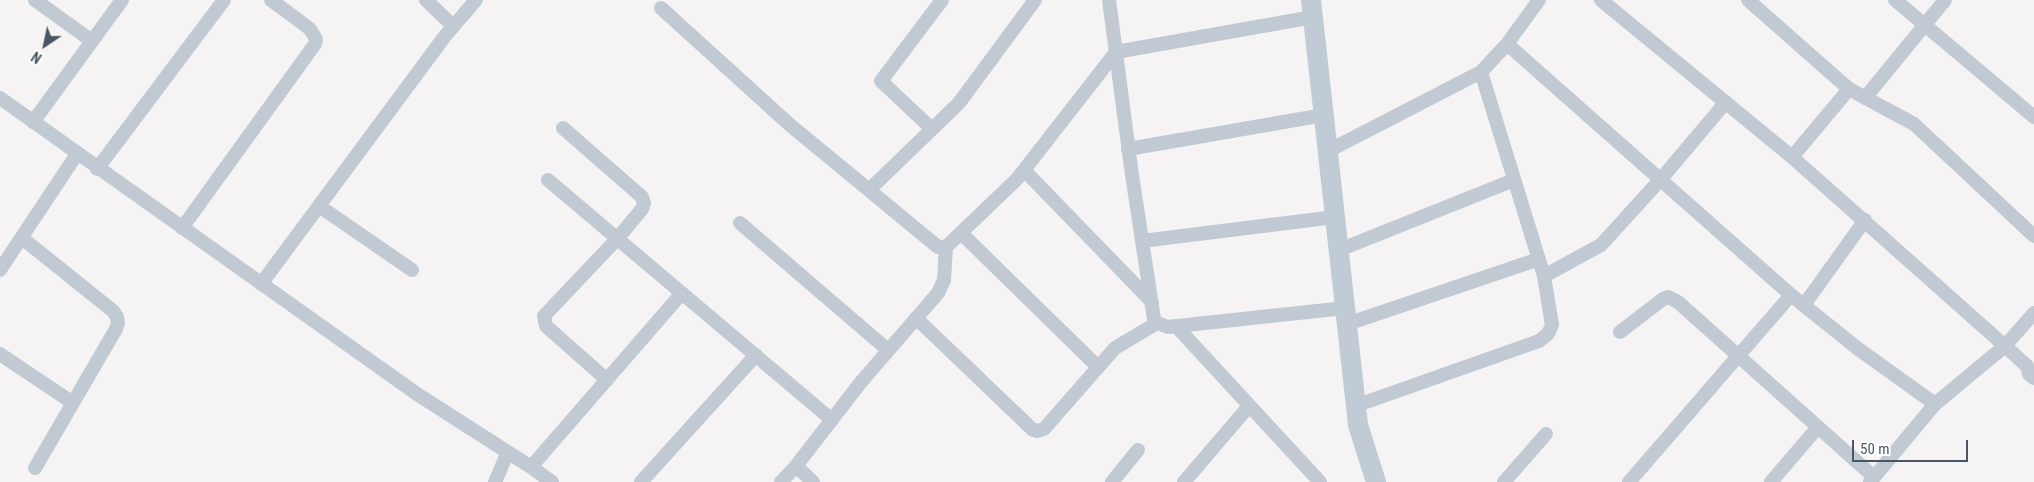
<!DOCTYPE html>
<style>
body{margin:0}
#map{position:relative;width:2034px;height:482px;overflow:hidden;background:#f5f3f3;font-family:"Roboto Condensed",sans-serif}
canvas{display:block}
.north{position:absolute;left:20px;top:20px;width:50px;height:50px;-webkit-text-stroke:4px #fff;paint-order:stroke;rotate:214deg;font-size:14px;font-weight:700;line-height:20px;text-align:center;color:#4a5661}
.north::after{content:'';display:block;margin:auto;width:18px;height:22px;background:#4a5661;clip-path:polygon(50% 0,100% 100%,50% 72%,0 100%)}
.scale{position:absolute;left:1852px;top:440px;width:116px;height:22px;box-sizing:border-box;border:2px solid #4a5661;border-top:0;padding-left:6px;font-size:15px;line-height:18px;white-space:nowrap;color:#4a5661;-webkit-text-stroke:4px #fff;paint-order:stroke}
</style>
<div id="map">
<canvas width="2034" height="482"></canvas>
<div class="north">N</div>
<div class="scale">50 m</div>
</div>
<script>
const c = document.querySelector('canvas').getContext('2d');
c.lineJoin = 'round';
function trace(path, color, width, dash) { c.strokeStyle = color; c.lineWidth = width; c.lineCap = dash ? 'butt' : 'round'; c.setLineDash(dash || []); c.stroke(path); }
trace(new Path2D(`
 M35,0L92,41
 M426,0L453,26
 M1109,0L1132,175L1154,319L1157,323L1168,327L1345,308
 M1539,0L1507,44L1791,295
 M1601,0L1792,157
 M1748,0L1849,89
 M1895,0L2034,117
 M661,8L790,125L938,247H946L1017,179L1116,52L1313,17
 M0,98L417,394L531,467L552,482
 M1865,98L1945,0
 M33,122L122,0
 M563,128L642,197L644,203L642,209L617,239L544,316L546,326L607,380
 M932,129L881,81L942,0
 M1128,149L1324,115
 M1328,151L1481,72L1507,44
 M97,169L224,0
 M1024,170L1152,302
 M548,180L832,420
 M869,190L959,103L1035,0
 M319,206L412,270
 M740,223L888,350
 M182,228L315,44L316,39L310,29L271,0
 M961,233L1098,367
 M2034,236L1914,124L1849,89L1792,157L2005,346L2027,366L2029,374L2034,378
 M22,238L113,311L117,317L118,323L116,329L35,468
 M1142,241L1335,217
 M1339,250L1514,180
 M0,270L77,154
 M1544,276L1601,245L1661,179L1726,102
 M261,284L445,36L476,0
 M1804,305L1865,220
 M916,318L1033,430L1037,431L1044,429L1115,348L1157,323
 M1347,324L1539,259
 M1176,326L1320,482
 M1620,332L1663,299L1668,297L1678,302L1874,477
 M0,354L73,403
 M1355,406L1539,341L1548,334L1552,325L1544,276L1481,72
 M796,466L813,482
 M531,467L682,293
 M495,482L508,452
 M641,482L756,355
 M781,482L796,466L861,382L938,293L944,280L946,247
 M1112,482L1138,450
 M1184,482L1249,406
 M1504,482L1546,434
 M1629,482L1791,295L1857,348L1935,404L2005,346L2034,313
 M1771,482L1818,427
 M1870,482L1935,404`), '#c1cad2', 14);
trace(new Path2D(`
 M1311,0L1358,425L1376,482`), '#c1cbd6', 20);
</script>
